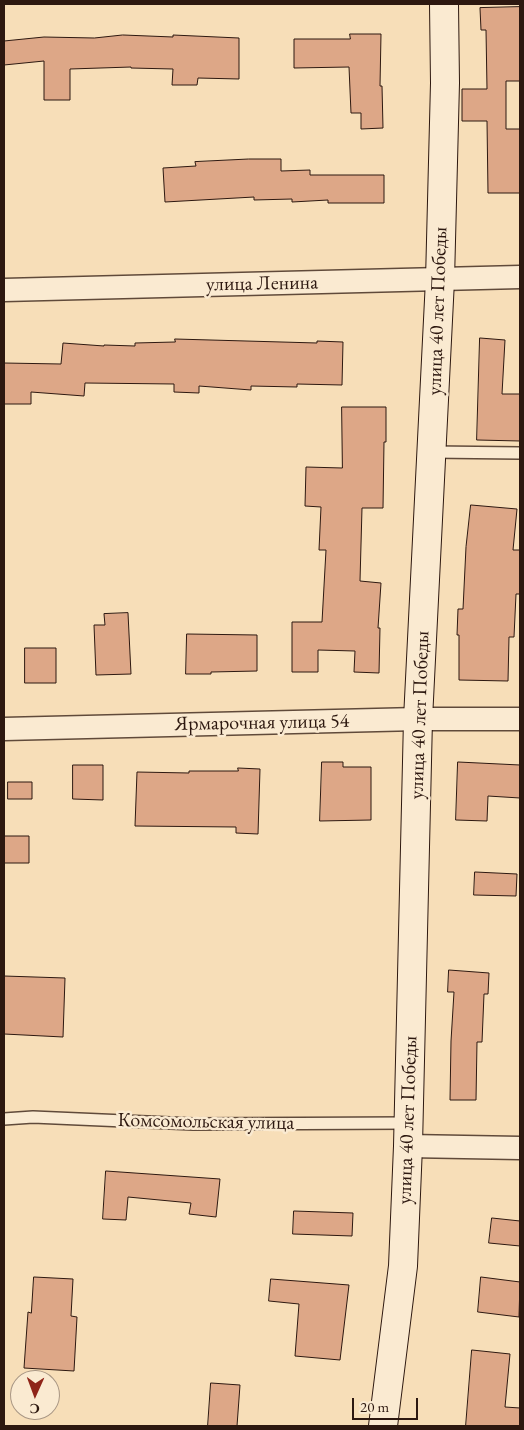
<!DOCTYPE html>
<meta charset="utf-8">
<style>
body{margin:0}
#map{position:relative;width:524px;height:1430px;overflow:hidden;background:#f7deb8;font-family:"EB Garamond",serif}
canvas{display:block}
.frame{position:absolute;inset:0;border:5px solid #2d1810;pointer-events:none}
.north{position:absolute;left:10px;top:1370px;width:50px;height:50px;box-sizing:border-box;background:#faead1;border:1px solid #a89684;border-radius:50%;rotate:182deg;font-size:14px;font-weight:700;line-height:20px;text-align:center;color:#2d1810}
.north::after{content:'';display:block;margin:auto;width:18px;height:22px;background:#8f2418;clip-path:polygon(50% 0,100% 100%,50% 72%,0 100%)}
.scale{position:absolute;left:352px;top:1398px;width:66px;height:22px;box-sizing:border-box;border:2px solid #2d1810;border-top:0;padding-left:6px;font-size:15px;line-height:18px;white-space:nowrap;color:#2d1810;-webkit-text-stroke:4px #faead1;paint-order:stroke}
</style>
<div id="map">
<canvas width="524" height="1430"></canvas>
<div class="frame"></div>
<div class="north">С</div>
<div class="scale">20 m</div>
</div>
<script>
const c = document.querySelector('canvas').getContext('2d');
c.lineJoin = 'round';
function fillPath(path, color) { c.fillStyle = color; c.fill(path, 'evenodd'); }
function trace(path, color, width, dash) { c.strokeStyle = color; c.lineWidth = width; c.lineCap = dash ? 'butt' : 'round'; c.setLineDash(dash || []); c.stroke(path); }
function write(font, color, halo, rows, align = 'center') {
  c.font = font + ' "EB Garamond",serif'; c.lineWidth = 5; c.setLineDash([]); c.textBaseline = 'middle'; c.strokeStyle = halo; c.fillStyle = color; for (const [text, x, y, turn = 0] of rows) {
    c.save(); c.translate(x, y); c.rotate((+turn || 0) * Math.PI / 180); c.textAlign = isNaN(turn) ? turn : align; if (halo) c.strokeText(text, 0, 0); c.fillText(text, 0, 0); c.restore();
  }
}
const building = new Path2D(`
 M520,7V81H506V129H520V193H488L487,121H462V89H487L486,30H481L480,8Z
 M350,34H381L380,86H382L383,128L361,129V113H351L349,67L294,68V39H350Z
 M123,35L173,37V35L239,38V79L198,78L197,85H172L173,69L131,68V67L70,69V100H44V61L4,65V41L44,37L94,38Z
 M249,159H281V171L310,170V175H384V203H328V200L292,202V199L254,200V197L165,202L163,168L196,166L195,162Z
 M480,338L505,340L502,394H520V441L477,440Z
 M175,339L317,343V341L343,342L342,385L297,384V387L251,386V390L199,386V393L174,392V384L85,383L84,396L31,392V404H4V363L61,364L63,343L104,346V345L135,346V343L175,342Z
 M342,407H386V442H384L383,508H362L360,581L381,583L378,628H380L379,673L354,672L355,651L318,650V672H292V622H322L326,550H319L321,507L305,506L306,467L342,468Z
 M471,505L517,509L513,550H520V594H516L514,637H509L508,681L459,680V635H457L458,609H463L466,547Z
 M128,613L131,674L96,675L94,625H105L104,614Z
 M187,634L257,635V671L211,672V674H186Z
 M25,648H56V683H25Z
 M322,762H343V767H371V820L320,821Z
 M458,762L520,765V798L488,796L487,821L456,820Z
 M73,765H103V800L73,799Z
 M238,768L260,769L258,834L236,833V827L135,826L137,772L189,773V771H238Z
 M8,782H32V799H8Z
 M4,836H29V863H4Z
 M475,872L517,874L516,896L474,895Z
 M449,970L489,973L488,994H484L482,1042H477L476,1100H450L451,1041L454,992H448Z
 M4,976L65,978L63,1037L4,1034Z
 M106,1171L220,1179L216,1217L189,1214L191,1203L128,1197L126,1220L103,1219Z
 M294,1211L353,1213L352,1236L293,1234Z
 M492,1218L520,1221V1246L489,1243Z
 M34,1277L73,1279L71,1316L77,1317L74,1371L24,1368L28,1312L31,1313Z
 M481,1277L520,1282L519,1317L478,1312Z
 M271,1279L349,1285L340,1360L295,1356L299,1304L269,1301Z
 M472,1350L510,1354L505,1407L520,1408V1426H466Z
 M211,1383L240,1385L237,1426H208Z`);
fillPath(building, '#dda787');
trace(building, '#2d1810', 1);
const lane = new Path2D(`
 M432,452L520,453
 M4,1119L33,1117L193,1124L408,1123`);
const street = new Path2D(`
 M4,290L520,277
 M4,729L418,719H520
 M408,1146L520,1148`);
const secondary = new Path2D(`
 M383,1426L403,1266L408,1146L418,719L440,280L445,83L444,4`);
trace(lane, '#604a3a', 14);
trace(street, '#604a3a', 25);
trace(secondary, '#2d1810', 30);
trace(lane, '#faead1', 11);
trace(street, '#faead1', 22);
trace(secondary, '#faead1', 28);
write('20px', '#2d1810', '#faead1', [
 ["улица Ленина",262,284,-1],
 ["улица 40 лет Победы",438,311,-88],
 ["улица 40 лет Победы",420,715,-88],
 ["Ярмарочная улица 54",262,723,-1],
 ["улица 40 лет Победы",408,1120,-88],
 ["Комсомольская улица",206,1122,1]
]);
</script>
